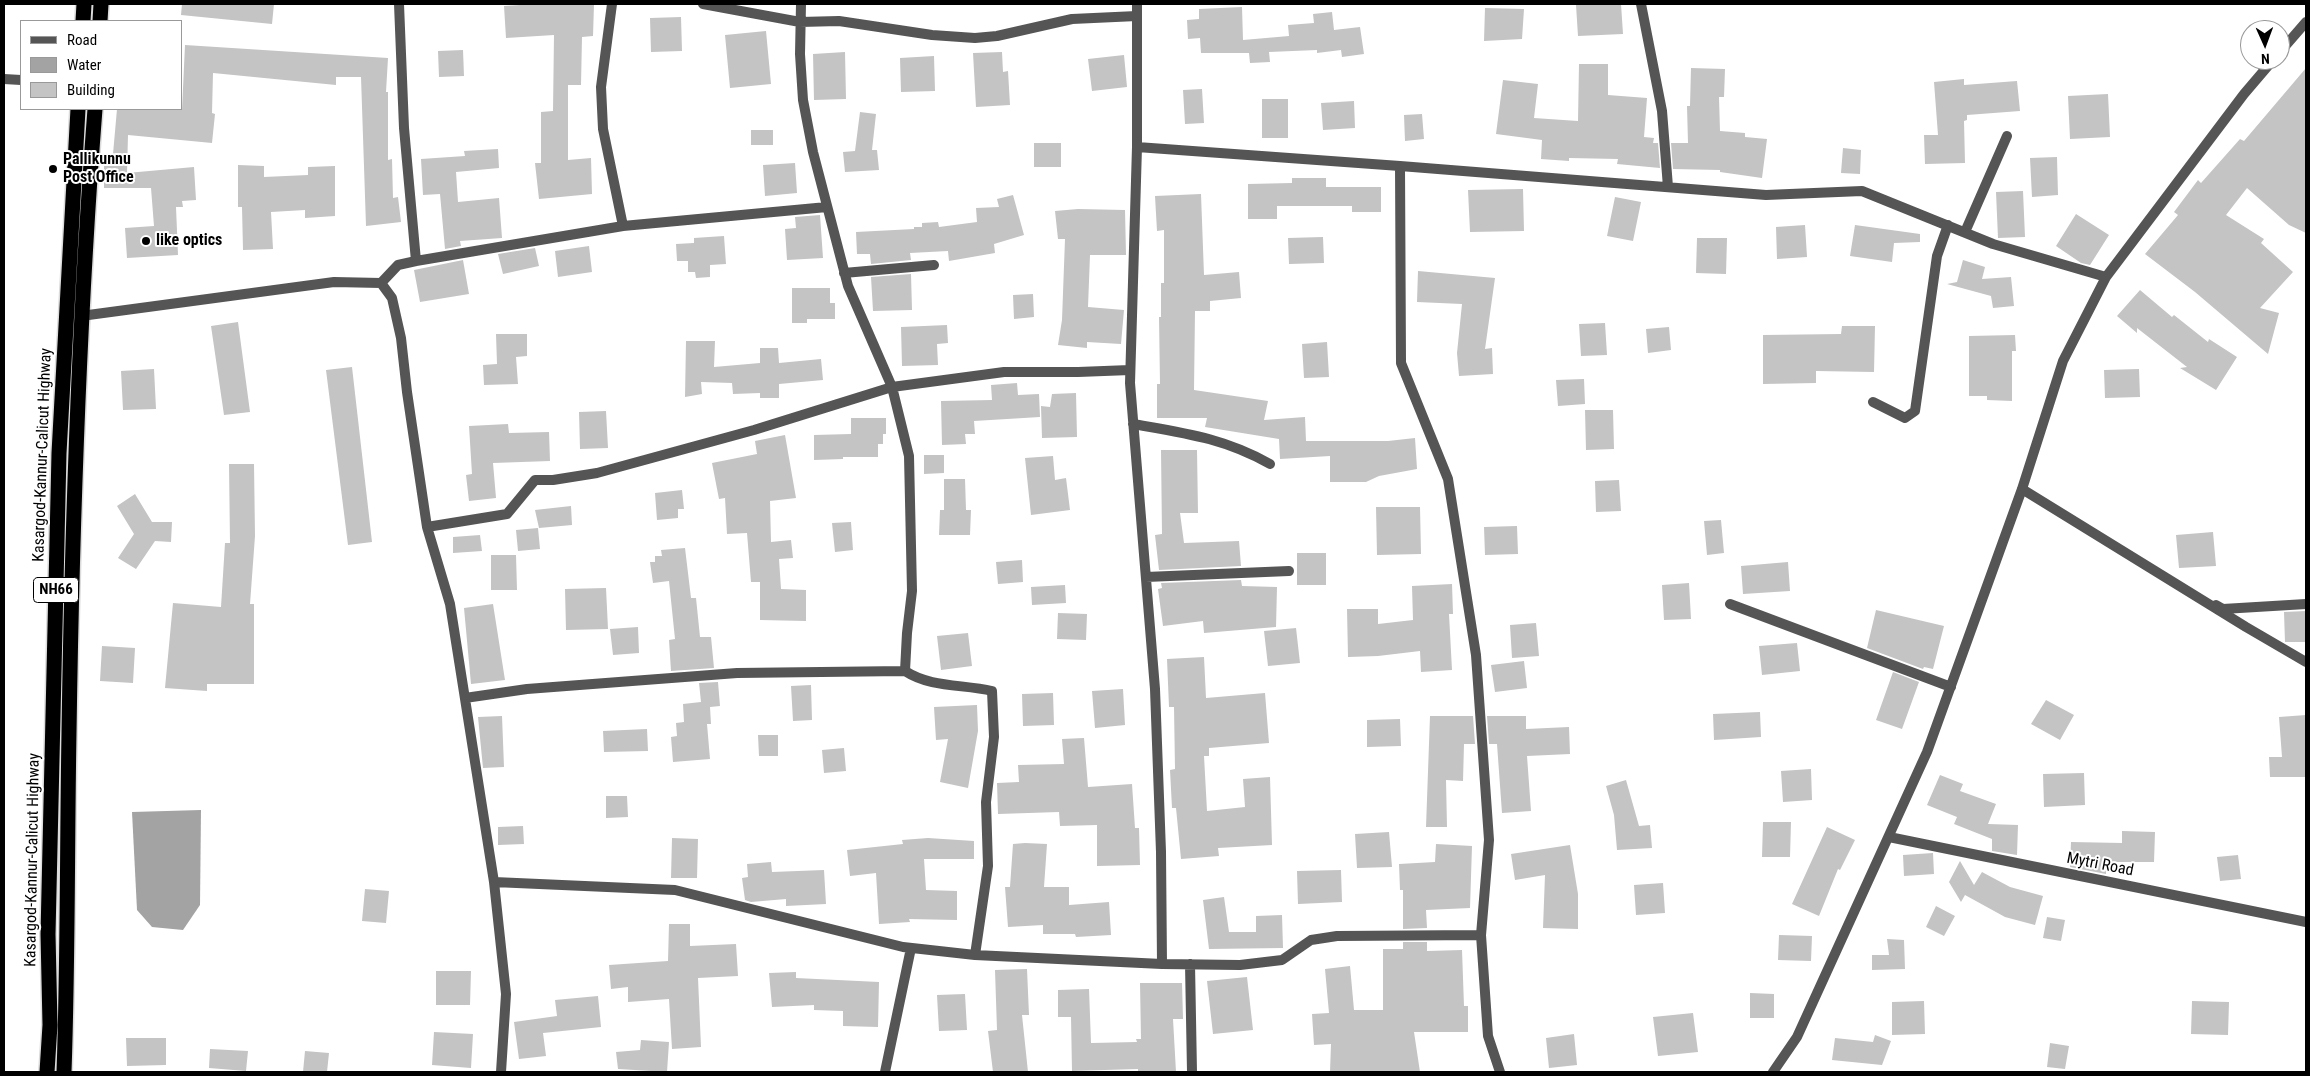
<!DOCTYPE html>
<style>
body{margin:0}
#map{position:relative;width:2310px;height:1076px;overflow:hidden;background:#fff;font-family:"Roboto Condensed",sans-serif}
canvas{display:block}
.frame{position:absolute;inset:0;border:5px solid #000;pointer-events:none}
.legend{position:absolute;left:20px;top:20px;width:162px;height:90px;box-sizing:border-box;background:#fff;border:1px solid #999;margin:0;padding:6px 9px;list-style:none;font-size:15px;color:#000}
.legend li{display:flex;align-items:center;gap:10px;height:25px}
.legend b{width:25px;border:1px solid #999}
.north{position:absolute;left:2240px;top:20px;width:50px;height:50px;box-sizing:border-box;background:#fff;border:1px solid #999;border-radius:50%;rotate:178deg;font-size:14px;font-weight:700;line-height:20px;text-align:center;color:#000}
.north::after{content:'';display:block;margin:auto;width:18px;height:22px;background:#000;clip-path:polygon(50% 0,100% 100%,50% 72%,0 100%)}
</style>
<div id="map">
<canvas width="2310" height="1076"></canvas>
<div class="frame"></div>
<ul class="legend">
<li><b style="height:6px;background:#555"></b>Road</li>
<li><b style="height:14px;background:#a3a3a3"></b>Water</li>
<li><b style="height:14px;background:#c4c4c4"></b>Building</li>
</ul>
<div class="north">N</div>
</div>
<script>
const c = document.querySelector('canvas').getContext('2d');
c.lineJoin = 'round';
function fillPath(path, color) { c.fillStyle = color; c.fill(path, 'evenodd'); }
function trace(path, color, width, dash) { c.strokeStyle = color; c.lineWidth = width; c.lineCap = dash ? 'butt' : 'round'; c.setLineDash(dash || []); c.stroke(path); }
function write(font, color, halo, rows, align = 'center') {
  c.font = font + ' "Roboto Condensed",sans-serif'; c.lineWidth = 4; c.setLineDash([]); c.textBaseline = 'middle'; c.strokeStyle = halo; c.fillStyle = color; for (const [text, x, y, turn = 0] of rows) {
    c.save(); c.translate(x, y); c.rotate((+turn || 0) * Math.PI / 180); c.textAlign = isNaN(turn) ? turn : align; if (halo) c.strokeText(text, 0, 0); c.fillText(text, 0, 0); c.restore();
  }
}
fillPath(new Path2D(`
 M201,810L200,905L183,930L152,927L137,910L132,812Z`), '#a3a3a3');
fillPath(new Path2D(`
 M182,4H274L272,24L181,15Z
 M536,4H594L593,36L582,37L581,85H568V160L591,158L592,194L539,199L535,163H541V112L553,111L554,35L506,38L504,6Z
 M1609,4H1621L1623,34L1578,36L1576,5Z
 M1242,7L1243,40L1289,36L1288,25L1314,23L1313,14L1332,12L1334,30L1360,27L1364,54L1342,57L1341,50L1317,53V50L1269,52L1270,62L1250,63L1249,53H1201L1200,38L1188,39L1187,20L1199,19V9Z
 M1485,8L1524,9L1522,39L1484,41Z
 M681,17L682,51L651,52L650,18Z
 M766,31L771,84L730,88L725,35Z
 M185,45L388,58L386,92H388V160L392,159L393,198L398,197L401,222L366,226L361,77H336V85L213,73L212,113L215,114L212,143L128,135L127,173L194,167L196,200L182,201L183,207H176L178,255L127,258L125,228L154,226L151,188H104V154H113L117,109L182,110Z
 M463,50L464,76L439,77L438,51Z
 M845,52L846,99L814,100L813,54Z
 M1002,52L1003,72L1008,71L1010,105L976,107L973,53Z
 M1124,55L1127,87L1092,91L1088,59Z
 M934,56L935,91L901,92L900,58Z
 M1579,64H1608V95L1647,98L1644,137L1654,138L1653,143H1658L1660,168L1617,164L1618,159L1569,158V161L1541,159L1542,140L1496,134L1503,80L1538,84L1534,118L1578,121Z
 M1691,68L1725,69L1724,97H1719L1720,131L1745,133V137L1767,139L1762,178L1720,172V170L1673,169L1671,143H1688L1687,106H1690Z
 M2306,68V233L2289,225L2247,188L2226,215L2264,239L2261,243L2293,272L2260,308L2279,313L2268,354L2195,292L2145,254L2178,215L2174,212L2198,180L2201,183L2240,139L2244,141Z
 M1964,79V85L2017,81L2020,111L1967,115V120L1964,121L1965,163L1925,164L1924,135H1938L1934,82Z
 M1202,89L1204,123L1185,124L1183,90Z
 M2108,94L2110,137L2070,139L2068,96Z
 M1262,99H1288V138H1262Z
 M1354,101L1355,128L1323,130L1321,103Z
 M860,112L876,114L872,150H877L879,170L845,172L843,152L855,151Z
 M1422,114L1424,139L1405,141L1404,115Z
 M751,130H773V145H751Z
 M1034,143H1061V167H1034Z
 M1843,148L1861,150L1860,174L1841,173Z
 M498,149L499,168L456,172L458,202L499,198L502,238L460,241L461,246L445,249L440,194L423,195L421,159L465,156L464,151Z
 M2057,157L2058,195L2032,197L2030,158Z
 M795,163L797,193L765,196L763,165Z
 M238,165L264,166V177L308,175V167L335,166V216L305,218V210L271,212L273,249L243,250L242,207H238Z
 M1292,178H1326V187H1381V212H1352V206H1277V219H1248V184L1292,183Z
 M1523,189L1524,231L1470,232L1468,190Z
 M2023,191L2025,237L1998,238L1996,192Z
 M1201,194L1204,275L1239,272L1241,298L1210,301V311H1195L1194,390L1268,401L1264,420L1305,417L1306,441H1388L1415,438L1417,469L1379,476L1366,482H1330V456L1280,459L1279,439L1205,427L1207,418H1157V384H1160L1159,317H1161V283H1164V230L1157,231L1155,196Z
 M1013,195L1024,235L994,244L995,253L949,261L948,251L910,253L911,260L871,264L870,254H857L856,232L914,229V227H922V223L938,222L939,227L977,222L976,208L999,207L997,199Z
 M1615,197L1641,202L1633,241L1607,236Z
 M1078,209L1125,210L1126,255H1090L1088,307L1124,310L1121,344L1087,342V348L1058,345L1062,320L1065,239H1058L1055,211Z
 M2076,214L2109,235L2090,265L2081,263L2056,246Z
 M820,215L823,258L787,260L785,229L796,228L795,217Z
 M1805,225L1807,257L1777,259L1776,227Z
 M1855,225L1920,234V242L1894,243L1892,262L1850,256Z
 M724,236L726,264L710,265V277L696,278L695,272H688V261H677L676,244L694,243V238Z
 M1323,237L1324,263L1289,264L1288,238Z
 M1697,238H1727L1726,274L1696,273Z
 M589,246L592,272L558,277L555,251Z
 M535,248L539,266L503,274L498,254Z
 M463,260L469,294L420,302L414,270Z
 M1963,260L1985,267L1982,279L2011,277L2014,306L1993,308L1991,296L1947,284L1957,282Z
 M1418,271L1495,278L1485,349L1492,348L1493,374L1459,376L1457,353L1462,304L1417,302Z
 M911,274L912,310L873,311L871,277Z
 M792,288H830V303H835V319H807V323H792Z
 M2140,290L2172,317L2174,315L2208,342L2209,339L2237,357L2216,390L2180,368L2187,367L2137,328V333L2117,316Z
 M1033,294L1034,317L1014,319L1013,295Z
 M238,322L250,412L224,415L211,326Z
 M1605,323L1607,355L1581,356L1579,324Z
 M947,325L948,343L937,344L938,365L902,366L901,327Z
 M1842,326H1875L1874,372L1816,371V383L1763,384V335L1841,334Z
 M1669,327L1671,350L1648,353L1646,329Z
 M496,334H527V356L516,357L518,384L484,385L483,365L497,364Z
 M2015,335L2016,351H2012V401L1987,400V396H1969V336Z
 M686,341H715L714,367L760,363V348H778L779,363L821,359L823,380L779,384V398H760V393L733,394L732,383L701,382L702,394L685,397Z
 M1327,342L1329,377L1304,378L1302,344Z
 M352,367L372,542L348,545L326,370Z
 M154,369L156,409L123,410L121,371Z
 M2139,369L2140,397L2105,398L2104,370Z
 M1584,379L1585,404L1558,406L1556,380Z
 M1017,383L1018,395L1039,394L1040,417L974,421L975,434H965L966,444L942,445L941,401L992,400L991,385Z
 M1076,393L1077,437L1042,438L1041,406L1050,407L1052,394Z
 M1585,410H1613L1614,449L1586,450Z
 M606,411L608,448L580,449L579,412Z
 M851,418H886V434H883V444H878V457H843V459L814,460V435L851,434Z
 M508,424L509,433L549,432L550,461L493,463L496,498L469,501L466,475L472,474L469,426Z
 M785,435L796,498L770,501L771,542L791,540L793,558L779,559L781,589L806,590V621L760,620V582H751L747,533L727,534L725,498L719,499L712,463L757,454L755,441Z
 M1161,450H1197L1198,513H1180L1184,543L1239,541L1241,566L1159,570L1155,535L1162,534Z
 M924,455H944V473L924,474Z
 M1053,456L1055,480L1066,478L1070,510L1031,515L1025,458Z
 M229,464H254L255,536L250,604H254V684H207V691L165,688L173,603L221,607L225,543H230Z
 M944,479H965L966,510H971L970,535H939L940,510H944Z
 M1619,480L1621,511L1596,512L1595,481Z
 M682,490L684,509H678V518L657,520L655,493Z
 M135,494L152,522H172L171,542L155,541L136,569L118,558L134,534L117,506Z
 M571,506L572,525L539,528L535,510Z
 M1376,507H1420L1421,554L1377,555Z
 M1721,520L1724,553L1707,555L1704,521Z
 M851,522L853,550L835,552L832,523Z
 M1517,526L1518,554L1485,555L1484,527Z
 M538,528L540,549L518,551L516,530Z
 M2213,532L2216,566L2179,568L2176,535Z
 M480,535L482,551L453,553V537Z
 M685,548L691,598H696L700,637H711L714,668L671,671L669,640L675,639L669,581L653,583L650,562H655V556H662L661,550Z
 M1297,553H1326V585H1297Z
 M491,555H516L517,590H491Z
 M1022,560L1023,582L998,584L996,562Z
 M1788,562L1790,591L1743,594L1741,566Z
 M1241,580L1242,586L1277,587L1276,627L1204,633L1203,621L1163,626L1158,589L1162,588L1161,583Z
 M1689,583L1691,619L1664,620L1662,585Z
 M1452,584L1453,614H1449L1452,670L1421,672L1420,651L1378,656L1348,657L1347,609H1378V624L1413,620L1412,586Z
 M1065,585L1066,603L1032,605L1031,587Z
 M606,588L608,629L566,630L565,589Z
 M493,604L505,680L471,684L464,608Z
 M1876,610L1944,626L1933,669L1924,667L1923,669L1867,648Z
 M2306,611V642H2285L2284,612Z
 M1058,613L1087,614L1086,640L1057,639Z
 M1536,623L1539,656L1512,658L1510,625Z
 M638,627L639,653L613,655L610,629Z
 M1296,628L1300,663L1268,666L1264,631Z
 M968,633L972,666L941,670L937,636Z
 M1797,643L1800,671L1762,675L1759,646Z
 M102,646L135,648L133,683L100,681Z
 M1204,657L1206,698L1265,693L1269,743L1209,748V756H1204L1207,811L1245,807L1243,779L1270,777L1272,845L1218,848L1219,856L1181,859L1176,808H1172L1170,770L1175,769L1174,707H1169L1167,659Z
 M1524,661L1527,688L1495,692L1491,665Z
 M1893,672L1919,682L1902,729L1876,720Z
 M718,682L720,706L710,707L711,724H707L710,759L673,762L671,737L677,736L676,723L684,722L683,704L701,702L699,683Z
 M811,685L812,720L793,721L791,686Z
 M1123,689L1125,725L1095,728L1092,691Z
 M1053,693L1054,725L1023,726L1022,694Z
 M2046,700L2074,715L2060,740L2031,724Z
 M977,705L978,731L968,788L940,782L948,739L936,740L934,707Z
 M1760,712L1761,737L1714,740L1713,714Z
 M2306,715V777H2270L2269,757H2282L2279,717Z
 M502,716L504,767L483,768L478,717Z
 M1430,716H1473L1475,744H1464L1463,781L1446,780L1447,827H1426Z
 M1487,716H1526V729L1569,727L1570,754L1527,756L1531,811L1502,813L1497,744H1489Z
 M1400,719L1401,746L1367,747V720Z
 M647,729L648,751L604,752L603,731Z
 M758,735H778V756H759Z
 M1084,738L1088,787L1132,784L1135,828H1139L1140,865L1097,866V825L1060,826L1059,812L998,814L997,783L1019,782L1018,765L1064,764L1062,739Z
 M844,748L846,771L824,773L822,750Z
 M1811,769L1812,800L1783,802L1781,771Z
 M2084,773L2085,805L2044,807L2043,774Z
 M1940,775L1963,784L1960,791L1996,804L1988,824L2018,825L2017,855L1992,851V839L1954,824L1957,817L1927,805Z
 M1626,780L1639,826L1650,825L1652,848L1617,850L1614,815L1606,786Z
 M606,796H627L628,817L606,818Z
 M1763,822H1791L1790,857H1762Z
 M523,826L524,844L498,845V827Z
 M1827,827L1855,840L1840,870L1838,869L1819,916L1792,904Z
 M2122,831L2155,832L2154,862H2106V874L2070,867L2071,842L2122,843Z
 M1389,832L1392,867L1357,868L1355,834Z
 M672,838L698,839L697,878H671Z
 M928,838L974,841V859H924L926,890L957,891V920L909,919L910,922L879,924L876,873L850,876L847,850L903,844L902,840Z
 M1025,843L1047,844L1044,887H1069V905L1109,902L1111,935L1076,937L1075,934H1043V925L1008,927L1005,887H1010L1013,844Z
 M1436,844L1472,846L1470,908L1426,910L1427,928L1403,929V890H1400L1399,864L1435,862Z
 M1570,845L1578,894V929L1543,928L1545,875L1515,880L1511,854Z
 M1933,853L1934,874L1904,876L1903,855Z
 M2238,855L2241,879L2220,881L2217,857Z
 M1960,861L1974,885L1982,872L2010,887L2043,896L2035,925L2005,917L1965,895L1961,902L1949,882Z
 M771,862L772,872L824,870L826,904L786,906V899L751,902L745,900L742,878L748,877L747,864Z
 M1341,870L1342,902L1298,904L1297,871Z
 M1663,883L1665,913L1636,915L1634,885Z
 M365,889L389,891L386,923L362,921Z
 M1224,897L1229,932H1256V916L1282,915L1283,948L1209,949L1203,900Z
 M1936,906L1955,916L1944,936L1926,927Z
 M2047,917L2065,920L2061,941L2043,938Z
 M669,924H690V946L736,944L738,976L698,978L701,1047L672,1049L669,999L628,1002V987L611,989L609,965L668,961Z
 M1779,935L1812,936L1811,961L1778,960Z
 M1887,939L1904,940L1905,969L1872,970V955H1889Z
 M1403,942H1427V951L1462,950L1464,1006H1468V1032H1414L1420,1072H1330L1331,1044L1314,1045L1312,1014L1329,1013L1325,969L1350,966L1354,1010H1383V949H1403Z
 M1027,969L1029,1015H1022L1028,1072H993L988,1031L997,1030L995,970Z
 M436,971H471L470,1005H436Z
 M796,972V978L879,982L878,1027L843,1026V1011L814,1010V1005L772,1007L769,973Z
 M1247,977L1253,1030L1213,1034L1207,981Z
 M1140,983H1182L1183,1019H1173L1176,1072H1138V1069L1072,1071L1071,1017H1058V990L1089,989L1091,1043L1137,1042L1136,1039H1141Z
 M1750,993L1774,994V1018H1750Z
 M965,994L967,1030L939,1031L937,995Z
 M598,996L601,1027L543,1033L546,1056L519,1059L514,1022L557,1016L555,1000Z
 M1924,1001L1925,1034L1892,1035V1002Z
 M2192,1001L2229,1002L2228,1035L2191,1034Z
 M1693,1013L1698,1052L1658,1056L1653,1017Z
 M434,1032L473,1034L471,1068L432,1065Z
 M1574,1034L1577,1065L1549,1068L1546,1038Z
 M1875,1035L1891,1041L1882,1065L1832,1060L1835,1038L1873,1042Z
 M126,1038H166V1065L127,1066Z
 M641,1040L669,1042L667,1072L618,1069L616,1052L640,1050Z
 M2050,1043L2069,1046L2065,1069L2047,1067Z
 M210,1049L248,1051L246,1071L209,1068Z
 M305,1051L329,1053L327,1072H303Z`), '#c4c4c4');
const highway = new Path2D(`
 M83,21L84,4
 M100,21L101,4
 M47,1072L50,1025L48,934L59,453L78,109
 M64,1072C68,959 67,846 69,733C72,525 79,316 95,109`);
trace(highway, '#dbdbdb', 18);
trace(new Path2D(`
 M399,4L404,128L416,261L623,226L603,129L601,87L612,4
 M703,4L800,22L839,21L932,35L975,38L997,36L1072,19L1137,16V4
 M801,4L800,54L803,100L813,152L848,286L892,387L909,456L912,591L907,633L905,671C931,688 963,684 992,691L994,737L986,802L988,866L975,955
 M1641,4L1662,111L1668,187
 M1137,16V147L1130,383L1155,689L1161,852L1162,964
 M2280,52L2306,22
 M4,79L21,80
 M1137,147L1400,166
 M623,226L827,207
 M1965,232L2007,136
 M844,273L934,265
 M381,283L398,265L416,261
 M81,316L334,282L381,283L392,298L401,338L407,392L427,527L450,604L494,882L506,994L501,1072
 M1873,402L1905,418L1915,411L1937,256L1948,225
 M1133,424C1184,433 1224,438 1270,464
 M2022,489L2246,627L2306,662
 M427,527L507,514L535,480H553L597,473L754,430L892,387L1004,372H1078L1130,370
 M1146,577L1289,571
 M1730,604L1951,687
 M2216,605L2223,609L2306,604
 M465,698L527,689L737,673L905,671
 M1889,837L2306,922
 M494,882L675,890L903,947L975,955L1162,964L1240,965L1282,960L1311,940L1337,936L1481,935
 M1190,964L1192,1072
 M885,1072L911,948
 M1500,1072L1488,1036L1481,935L1489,840L1476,655L1448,479L1401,363L1400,166L1766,195L1862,191L1993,244L2106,277
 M1773,1072L1797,1037L1927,752L2022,489L2063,361L2106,277L2244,94L2273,60`), '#555', 10);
trace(highway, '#000', 15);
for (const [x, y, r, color] of [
 [53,169,5,"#000"],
 [146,241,5,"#000"]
]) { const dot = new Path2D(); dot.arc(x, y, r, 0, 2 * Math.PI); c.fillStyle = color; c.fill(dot); trace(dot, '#fff', 2); }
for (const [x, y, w] of [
 [56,590,45]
]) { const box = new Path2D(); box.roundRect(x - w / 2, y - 12.5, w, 25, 4); c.fillStyle = '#fff'; c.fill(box); trace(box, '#000', 1); }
write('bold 15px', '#000', null, [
 ["NH66",56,590]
]);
write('bold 16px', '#000', '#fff', [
 ["Pallikunnu",63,160],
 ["Post Office",63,178],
 ["like optics",156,241]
], 'left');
write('16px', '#000', '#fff', [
 ["Kasargod-Kannur-Calicut Highway",43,455,-88],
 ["Kasargod-Kannur-Calicut Highway",33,860,-89],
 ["Mytri Road",2100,865,11]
]);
</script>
